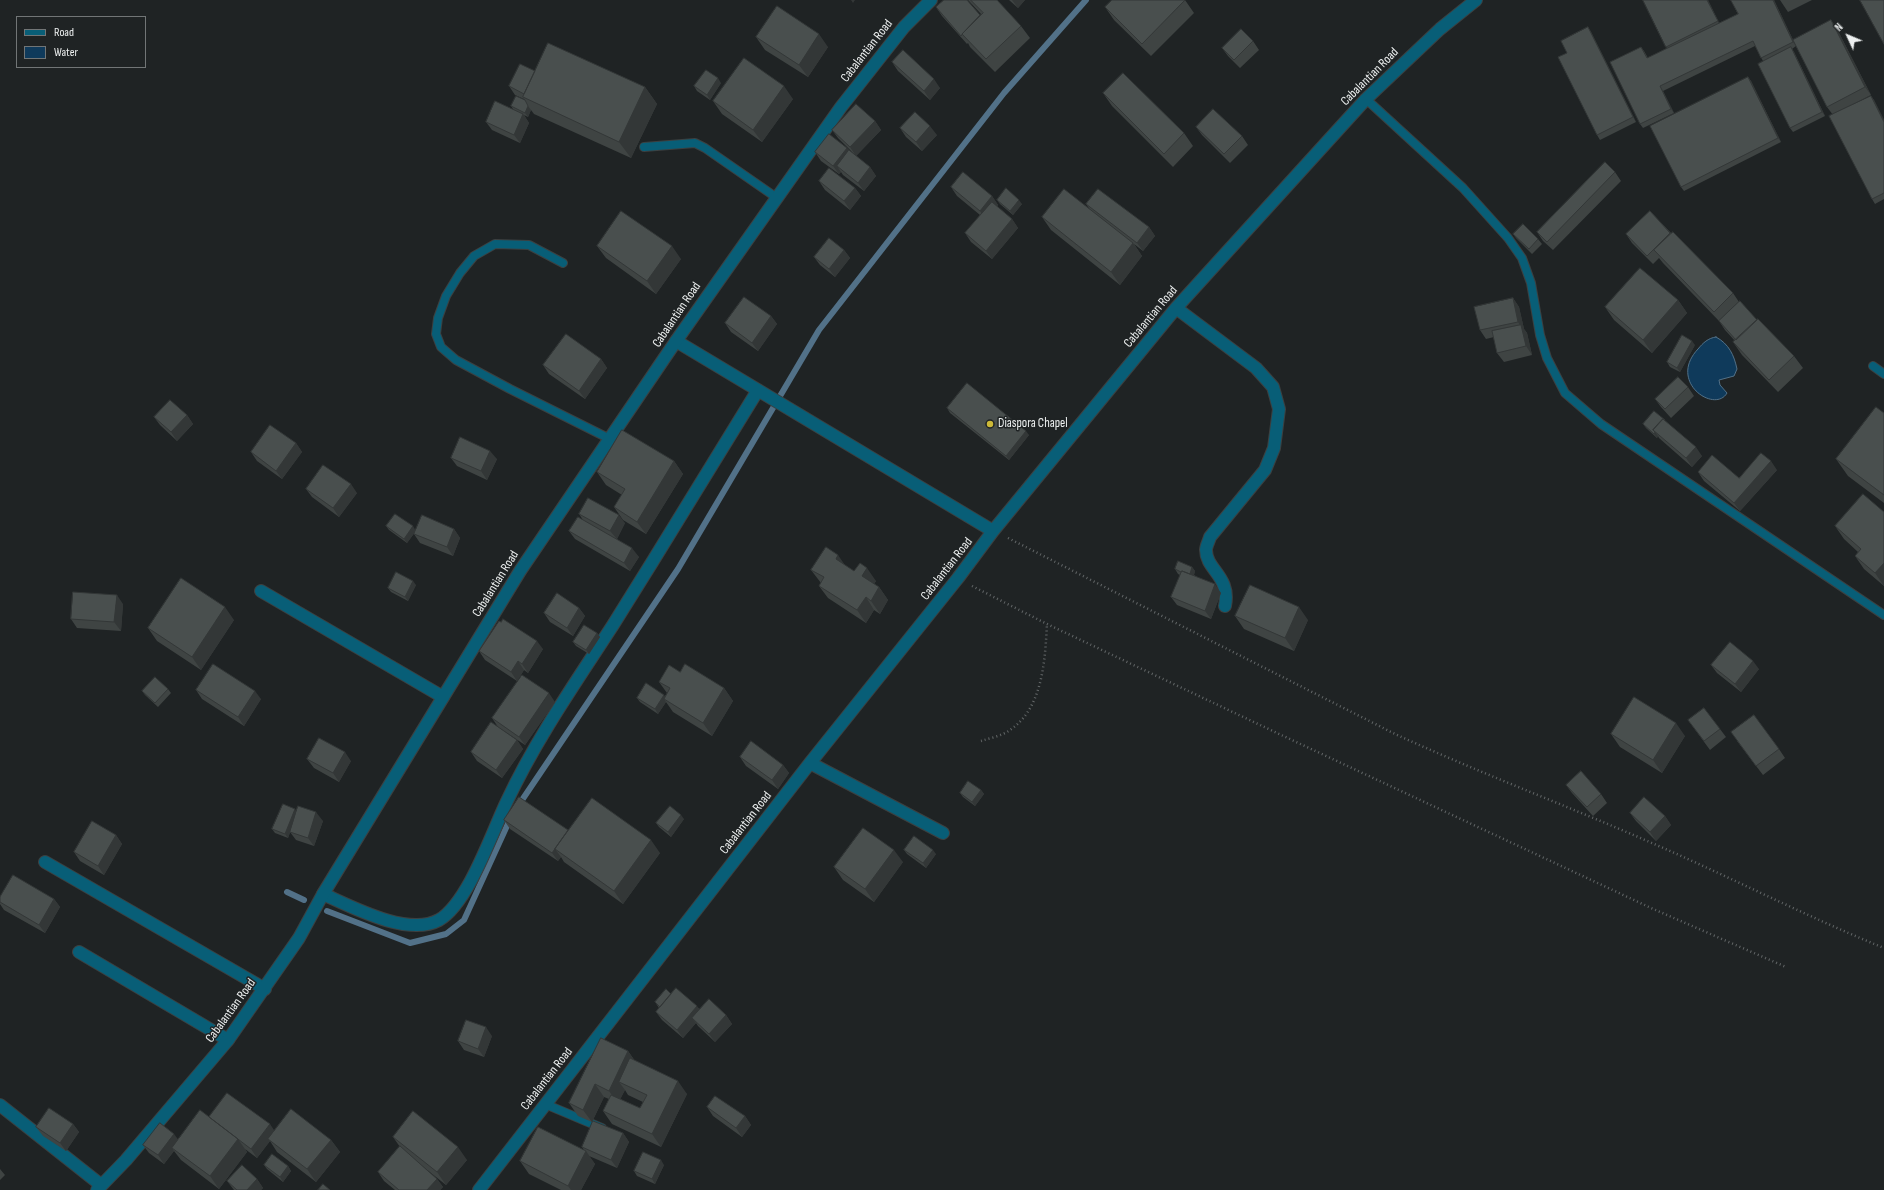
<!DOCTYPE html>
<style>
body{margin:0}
#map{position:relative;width:1884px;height:1190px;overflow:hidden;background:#1f2324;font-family:"Sofia Sans Condensed",sans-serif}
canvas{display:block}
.legend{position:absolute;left:16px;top:16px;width:130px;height:52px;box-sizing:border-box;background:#1f2324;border:1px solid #717576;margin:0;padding:5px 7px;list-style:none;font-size:12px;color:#edf0f0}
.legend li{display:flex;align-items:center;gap:8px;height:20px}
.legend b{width:20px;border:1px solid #717576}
.north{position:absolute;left:1828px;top:16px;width:40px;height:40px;-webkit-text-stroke:3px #1f2324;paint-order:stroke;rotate:314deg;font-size:11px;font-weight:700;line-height:16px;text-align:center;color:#edf0f0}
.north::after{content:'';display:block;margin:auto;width:14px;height:18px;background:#edf0f0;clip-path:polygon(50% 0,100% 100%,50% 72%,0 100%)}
</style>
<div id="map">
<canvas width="1884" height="1190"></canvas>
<ul class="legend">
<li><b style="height:5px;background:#085e77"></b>Road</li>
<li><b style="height:11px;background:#0f3a5b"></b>Water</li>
</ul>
<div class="north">N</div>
</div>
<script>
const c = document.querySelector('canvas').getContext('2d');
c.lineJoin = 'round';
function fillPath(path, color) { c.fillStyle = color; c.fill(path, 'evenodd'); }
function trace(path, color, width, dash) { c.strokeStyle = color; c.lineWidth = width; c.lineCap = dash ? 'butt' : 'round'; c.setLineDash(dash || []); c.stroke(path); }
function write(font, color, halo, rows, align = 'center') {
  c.font = font + ' "Sofia Sans Condensed",sans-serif'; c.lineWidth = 3; c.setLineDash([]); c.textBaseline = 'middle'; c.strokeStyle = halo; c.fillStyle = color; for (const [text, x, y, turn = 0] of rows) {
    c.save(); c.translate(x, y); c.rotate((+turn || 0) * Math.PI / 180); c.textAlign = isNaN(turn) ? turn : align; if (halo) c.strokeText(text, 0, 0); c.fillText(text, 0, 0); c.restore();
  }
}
const water = new Path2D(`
 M1716,337C1729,344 1734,355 1737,369L1734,376L1719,380L1720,385L1727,393C1715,414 1667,382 1698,349C1703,343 1708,338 1716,337Z`);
fillPath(water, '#0f3a5b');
trace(water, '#527188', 1);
trace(new Path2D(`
 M518,806L678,569L819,330L1004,93L1086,0
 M287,892L304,900
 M327,911L410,943L446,934L464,920L511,817`), '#527188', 6);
const service = new Path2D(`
 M1366,99L1463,188L1508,238L1522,258L1531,283L1540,335L1547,358L1565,393L1601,424L1884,615
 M644,147L695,143L705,148L777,198
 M563,263L529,245L495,244L474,256L460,273L446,296L438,318L436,334L441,347L456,360L510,389L610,439
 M1873,366L1884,374
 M545,1104L602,1128`);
const minor = new Path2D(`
 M1176,308L1256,368L1273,387L1279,409L1274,448L1265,470L1210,537C1209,541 1206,546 1206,550C1206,570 1231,576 1225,606
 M676,341L993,531
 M261,591L443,697
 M810,763L943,833
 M45,862L265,989
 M323,894C352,907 408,937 439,920C469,902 492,832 507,801C536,739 576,682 613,625C662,547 710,468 758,390
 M79,952L228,1040
 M0,1105L101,1185
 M479,1190L810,763L958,578L993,531L1176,308L1366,99L1440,29L1476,0`);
const tertiary = new Path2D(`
 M97,1190L126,1160L228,1040L299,938L323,894L520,571L676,341L841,107L904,27L931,0`);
trace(service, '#3c4041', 10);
trace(minor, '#3c4041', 14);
trace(tertiary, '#3c4041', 14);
trace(new Path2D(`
 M1008,538L1395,734C1482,774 1573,808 1661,847C1736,880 1808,917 1884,948
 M972,586L1047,624L1277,733L1651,908L1786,967
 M981,741C990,738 1002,736 1010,730C1043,708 1045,660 1047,624`), '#636768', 2.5, [1, 3]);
trace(service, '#085e77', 8);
trace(minor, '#085e77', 12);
trace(tertiary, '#085e77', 12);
fillPath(new Path2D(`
 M968,0H997L1021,26L1030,38L995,72L970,47L968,43L967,44L942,16L936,7L980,15L981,14Z
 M1009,0H1025L1018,8Z
 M1185,0L1194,13L1151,56L1114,20L1105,7Z
 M1708,0L1719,23L1738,14L1731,0H1774L1793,40L1831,20L1837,29L1871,95L1848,107L1871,96L1874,100L1884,120V199L1875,204L1872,199L1833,115L1827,107L1796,46L1792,49L1794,52L1825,116L1793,132L1790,128L1763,61L1755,46L1663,91L1674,113L1643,128L1640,124L1641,47L1644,51L1648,58L1667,48L1666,47Z
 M1780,0H1812L1788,12Z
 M1588,27L1591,32L1636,122L1600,140L1597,135L1567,53Z
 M756,37L828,47L808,77L765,50Z
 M1253,41L1259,50L1240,68L1228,56L1222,48Z
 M892,62L940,88L930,100L898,71Z
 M535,71L645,87L657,104L631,158L534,114L531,110L528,117L524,115L529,123L520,143L492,130L486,122L513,109L511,106L525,100L524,99L515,95L509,86Z
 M1748,77L1751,81L1781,142L1684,191L1681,187Z
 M721,83L710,100L697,91L694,86Z
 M1103,93L1184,133L1193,146L1173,167L1112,106Z
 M793,99L762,142L722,114L713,101Z
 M875,121L881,130L856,156L870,167L876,176L864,191L843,175L841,172L839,174L821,161L815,152L847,148L849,150L856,156L838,138L832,130Z
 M1196,127L1242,136L1248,145L1230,163L1202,135Z
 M900,128L937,135L922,151L906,137Z
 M1615,172L1621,181L1553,250L1543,241L1537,232Z
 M819,181L855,188L861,196L850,210L825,190Z
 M951,187L992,196L998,205L997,206L1012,219L1018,228L992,259L971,242L965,233L980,215L957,196Z
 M997,200L1022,204L1013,215L1000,204Z
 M1086,204L1149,227L1155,236L1143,251L1134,244L1142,256L1120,285L1051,230L1042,217L1090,210Z
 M1650,211L1671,233L1733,293L1739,302L1794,356L1803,368L1778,392L1742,355L1733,342L1735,341L1725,330L1719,321L1663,263L1659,258L1653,264L1632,243L1626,234Z
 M1513,234L1538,239L1542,244L1532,254L1516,238Z
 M597,246L681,259L656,294L606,258Z
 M844,250L850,258L835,277L820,265L814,257Z
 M1513,298L1519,307L1524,329L1527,333L1532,355L1504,362L1497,353L1494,337L1486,339L1480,330Z
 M1678,300L1687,313L1652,353L1614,320L1605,307Z
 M771,316L777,324L758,351L731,332L725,323Z
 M1695,345L1680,372L1670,367L1667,362Z
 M601,359L607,368L585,399L549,374L543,365Z
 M1688,387L1694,396L1671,418L1661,407L1655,399Z
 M947,408L1029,435L1009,460L950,413Z
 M1884,413V503L1848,476L1836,459Z
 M187,415L193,424L177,441L160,425L154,417Z
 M1643,424L1702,456L1692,467L1659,438L1658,436L1657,438L1646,428Z
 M296,443L302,452L282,479L257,461L251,452Z
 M451,458L497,459L487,480L457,466Z
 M674,461L683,474L646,534L623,520L614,507L622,495L606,485L597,472Z
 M1777,470L1740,511L1704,481L1698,472L1739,478Z
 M306,489L357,493L339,517L312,497Z
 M1884,512V586L1864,569L1855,556L1858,552L1844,539L1835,526Z
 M579,514L625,523L617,539L639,557L630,571L575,539L569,531L583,520Z
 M386,526L416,530L454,529L460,538L453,556L420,543L414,534L415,532L407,543L389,530Z
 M845,566L854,571L876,581L874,584L879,587L888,600L880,614L874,610L866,623L828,598L819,586L821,583L811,570Z
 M1192,567L1195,571L1194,575L1221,593L1211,619L1177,605L1171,597L1180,575L1178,574L1175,569Z
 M416,585L408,601L391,592L388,588Z
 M123,604L121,631L77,628L71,619Z
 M579,608L585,616L573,636L550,622L544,613Z
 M1235,616L1308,620L1294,651L1244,629Z
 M234,620L201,670L157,641L148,628Z
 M597,633L600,637L589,654L576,646L573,642Z
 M543,649L528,673L524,670L517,681L485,660L479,651Z
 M1711,665L1759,669L1741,692L1717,673Z
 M680,672L724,688L733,701L712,736L673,712L666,702L658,714L640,702L637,698L665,696L667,693L659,682Z
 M168,689L171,693L158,707L145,695L142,691Z
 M196,690L261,699L244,726L202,699Z
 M555,702L525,745L498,727L492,718Z
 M1688,720L1720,729L1726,737L1710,750Z
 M1611,734L1685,736L1662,773L1620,747Z
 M517,740L523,749L502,778L477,761L471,752Z
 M1737,741L1779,749L1785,758L1763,775Z
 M740,757L783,765L789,773L778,789L746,766Z
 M307,759L351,761L339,782L314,768Z
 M1566,785L1601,794L1607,803L1593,816L1572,793Z
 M981,790L984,794L975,806L963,797L960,793Z
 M297,811L323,821L314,846L296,840L290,832L288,838L275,833L272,829Z
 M1630,813L1665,816L1671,825L1656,841L1636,821Z
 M684,819L671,837L659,827L656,823Z
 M504,820L568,830L660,853L623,904L564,862L561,857L558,861L510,829Z
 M116,835L122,844L104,875L80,861L74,852Z
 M904,850L936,854L926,868L907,854Z
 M903,862L874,902L843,880L834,867Z
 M0,897L54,899L60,907L45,933L4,910L0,904Z
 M671,994L700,1009L726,1015L732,1024L715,1042L698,1026L696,1023L683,1038L662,1020L656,1012L659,1008L655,1002Z
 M492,1036L484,1057L464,1050L458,1041Z
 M628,1051L635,1061L687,1094L661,1147L612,1124L603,1111L609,1099L604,1097L592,1122L578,1116L569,1103ZM625,1090L628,1095L643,1102L640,1108L620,1099Z
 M707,1107L745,1116L751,1125L742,1137L713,1116Z
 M209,1117L275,1131L331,1140L340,1152L316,1182L277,1152L270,1141L257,1158L245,1149L247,1152L219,1189L181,1160L174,1151L164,1164L149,1153L143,1145L178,1139Z
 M73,1124L79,1132L66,1151L43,1136L36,1127Z
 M623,1133L629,1142L617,1168L589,1156L595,1164L581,1190H561L529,1174L520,1161L584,1150L582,1147Z
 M393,1137L467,1160L446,1185L421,1165L437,1179L443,1187L440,1190H395L384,1181L378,1172L400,1147Z
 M264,1165L288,1166L291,1171L283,1182L267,1169Z
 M664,1165L655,1184L637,1176L634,1171Z
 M0,1169L5,1175L0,1180Z
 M257,1179L263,1188L261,1190H234L227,1181Z`), '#3f4443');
fillPath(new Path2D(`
 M851,0H855L853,3Z
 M1012,0H1025L1018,8Z
 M1707,0H1708L1721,26L1718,21Z
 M1773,0H1774L1796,46L1793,42Z
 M1831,20L1837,29L1871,95L1865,87Z
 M1588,27L1591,32L1636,122L1633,117Z
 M819,34L828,47L808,77L799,65Z
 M1791,47L1794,52L1825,116L1822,112Z
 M1748,77L1751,81L1781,142L1778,138Z
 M718,78L721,83L710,100L707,95Z
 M934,79L940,88L930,100L924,91Z
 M784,86L793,99L762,142L753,130Z
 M1660,86L1663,91L1674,113L1671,109Z
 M645,87L657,104L631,158L619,142Z
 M1871,96L1874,100L1884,120V122Z
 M528,106L531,110L528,117L525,113Z
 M523,114L529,123L520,143L514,135Z
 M875,121L881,130L856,156L850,147Z
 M930,126L937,135L922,151L916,142Z
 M847,148L853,157L837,166L841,172L839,174L833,166Z
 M870,167L876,176L864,191L858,183Z
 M855,188L861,196L850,210L844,201Z
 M992,196L998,205L986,220L980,211Z
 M1019,200L1022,204L1013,215L1010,211Z
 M1012,219L1018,228L992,259L986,251Z
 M1149,227L1155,236L1143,251L1137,243Z
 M1133,243L1142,256L1120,285L1111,272Z
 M672,246L681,259L656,294L647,281Z
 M844,250L850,258L835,277L829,269Z
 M1513,298L1519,307L1524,329L1527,333L1532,355L1526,346L1521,327L1518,322Z
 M1678,300L1687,313L1652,353L1643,340Z
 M771,316L777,324L758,351L752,343Z
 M1692,341L1695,345L1680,372L1677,368Z
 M601,359L607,368L585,399L579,391Z
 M187,415L193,424L177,441L171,432Z
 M1026,431L1029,435L1009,460L1006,456Z
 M1655,432L1658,436L1657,438L1654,434Z
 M296,443L302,452L282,479L276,471Z
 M1696,447L1702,456L1692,467L1686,458Z
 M490,451L497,459L487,480L481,471Z
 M674,461L683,474L646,534L637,522Z
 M1771,461L1777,470L1740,511L1734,503Z
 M351,484L357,493L339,517L333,508Z
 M619,515L625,523L617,539L610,531Z
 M413,526L416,531L407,543L404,539Z
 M454,529L460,538L453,556L447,547Z
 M632,548L639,557L630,571L624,563Z
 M838,555L847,568L836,559Z
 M1884,563V586L1875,573Z
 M1192,567L1195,571L1192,580L1189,575Z
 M867,568L876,581L871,589L862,576Z
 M413,581L416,585L408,601L405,597Z
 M1215,584L1221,593L1211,619L1205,611Z
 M879,587L888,600L880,614L871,601Z
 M117,595L123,604L121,631L114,622Z
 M866,597L874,610L866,623L857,610Z
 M225,607L234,620L201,670L192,657Z
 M1299,607L1308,620L1294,651L1285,638Z
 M579,608L585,616L573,636L567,628Z
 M597,633L600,637L589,654L586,650Z
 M537,641L543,649L528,673L522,664Z
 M518,661L524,670L517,681L511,672Z
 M1753,661L1759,669L1741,692L1735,684Z
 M724,688L733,701L712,736L703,723Z
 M255,691L261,699L244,726L238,717Z
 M549,693L555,702L525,745L519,737Z
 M664,695L667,699H664L666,702L658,714L655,709Z
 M1676,723L1685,736L1662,773L1653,760Z
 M517,740L523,749L502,778L496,770Z
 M345,752L351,761L339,782L333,773Z
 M783,765L789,773L778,789L772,780Z
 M981,790L984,794L975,806L972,802Z
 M295,809L298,813L288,838L285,834Z
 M316,812L323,821L314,846L308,838Z
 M681,815L684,819L671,837L668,832Z
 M1665,816L1671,825L1656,841L1650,832Z
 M568,830L574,839L555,849L561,857L558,861L552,853Z
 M116,835L122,844L104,875L98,866Z
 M651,840L660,853L623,904L614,891Z
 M894,850L903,862L874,902L865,889Z
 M933,850L936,854L926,868L923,863Z
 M54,899L60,907L45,933L39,925Z
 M697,1006L703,1014L692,1018L696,1023L683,1038L677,1030Z
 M726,1015L732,1024L715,1042L709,1034Z
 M486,1027L492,1036L484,1057L478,1049Z
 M628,1051L637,1064L619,1082L625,1090L618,1104L609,1091Z
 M678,1081L687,1094L661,1147L652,1134Z
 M595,1084L604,1097L592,1122L583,1110Z
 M745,1116L751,1125L742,1137L736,1128Z
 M73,1124L79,1132L66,1151L60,1143Z
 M270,1124L276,1133L268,1139L270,1141L257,1158L251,1149Z
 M623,1133L629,1142L617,1168L611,1160Z
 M174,1134L180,1142L172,1148L174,1151L164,1164L158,1155Z
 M238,1139L247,1152L219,1189L210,1176Z
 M331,1140L340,1152L316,1182L307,1169Z
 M458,1147L467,1160L446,1185L437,1172Z
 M586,1151L595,1164L581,1190H571L568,1186Z
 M661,1160L664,1165L655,1184L652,1179Z
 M288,1166L291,1171L283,1182L280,1177Z
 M257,1179L263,1188L261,1190H247Z
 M437,1179L443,1187L440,1190H427Z`), '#333737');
const building = new Path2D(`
 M944,0H967L980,15L962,34V35L961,36L936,7Z
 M971,0H997L1021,26L986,59L962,34L983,13Z
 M1112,0H1185L1142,44L1105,7Z
 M1643,0H1707L1718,21L1666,47Z
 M1731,0H1773L1793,42L1761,58L1753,41L1660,86L1671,109L1640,124L1610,62L1641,47L1647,58L1738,14Z
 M1860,0H1884V44Z
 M777,6L819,34L799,65L756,37Z
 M1831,20L1865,87L1827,107L1793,40Z
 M1588,27L1633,117L1597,135L1558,57L1567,53L1561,41Z
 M1241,29L1253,41L1234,60L1222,48Z
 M548,43L645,87L619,142L523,97Z
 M1791,47L1822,112L1790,128L1758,64Z
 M903,50L934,79L924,91L892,62Z
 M744,58L784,86L753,130L713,101Z
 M520,64L535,71L524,94L509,86Z
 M706,70L718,78L707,95L694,86Z
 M1123,73L1184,133L1164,154L1103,93Z
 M1748,77L1778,138L1681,187L1650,126Z
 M516,96L525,100L528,106L525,113L511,106Z
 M1871,96L1884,122V193L1872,199L1829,116Z
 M495,101L523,114L514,135L486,122Z
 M856,104L875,121L850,147L832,130Z
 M1213,109L1242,136L1224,154L1196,127Z
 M915,112L930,126L916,142L900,128Z
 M829,134L847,148L833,166L815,152Z
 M849,150L870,167L858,183L837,166Z
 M1605,162L1615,172L1547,242L1537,232Z
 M829,168L855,188L844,201L819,181Z
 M963,172L992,196L980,211L951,187Z
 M1006,188L1019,200L1010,211L997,200Z
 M1064,189L1133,243L1111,272L1042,217Z
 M1098,189L1149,227L1137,243L1086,204Z
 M992,202L1012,219L986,251L965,233Z
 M621,211L672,246L647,281L597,246Z
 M1650,211L1670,233L1647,256L1626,234Z
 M1523,224L1538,239L1529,249L1513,234Z
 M1673,232L1733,293L1714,312L1654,250Z
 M829,238L844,250L829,269L814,257Z
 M1640,268L1678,300L1643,340L1605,307Z
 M744,297L771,316L752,343L725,323Z
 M1513,298L1518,322L1480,330L1474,307Z
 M1740,301L1757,320L1736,340L1719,321Z
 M1758,319L1794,356L1769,380L1733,342Z
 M1521,325L1526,346L1497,353L1492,331Z
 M566,334L601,359L579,391L543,365Z
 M1682,335L1692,341L1677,368L1667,362Z
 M1678,377L1688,387L1665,409L1655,399Z
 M967,383L1026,431L1006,456L947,408Z
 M170,400L187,415L171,432L154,417Z
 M1876,407L1884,413V495L1836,459Z
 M1654,411L1665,420L1663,419L1653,430L1655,432L1654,434L1643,424Z
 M1663,419L1696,447L1686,458L1653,430Z
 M270,425L296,443L276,471L251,452Z
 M622,430L674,461L637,522L614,507L625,489L597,472Z
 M460,437L490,451L481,471L451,458Z
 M1761,453L1771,461L1734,503L1698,472L1712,455L1739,478Z
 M323,465L351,484L333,508L306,489Z
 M1863,494L1884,512V563L1875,573L1855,556L1861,549L1835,526Z
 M588,498L619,515L610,531L579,514Z
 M395,514L413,526L404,539L386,526Z
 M422,515L454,529L447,547L414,534Z
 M578,517L632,548L624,563L569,531Z
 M826,547L838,555L836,559L854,571L860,563L867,568L862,576L879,587L871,601L866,597L857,610L819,586L824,577L811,570Z
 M1178,561L1192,567L1190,574L1182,571L1181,572L1175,569Z
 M1182,571L1215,584L1205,611L1171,597Z
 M396,572L413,581L405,597L388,588Z
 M181,578L225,607L192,657L148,628Z
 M1250,585L1299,607L1285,638L1235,616Z
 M73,592L117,595L114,622L71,619Z
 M557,593L579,608L567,628L544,613Z
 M503,619L537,641L522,664L518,661L511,672L479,651L499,621L501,622Z
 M584,625L597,633L586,650L573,642Z
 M1730,642L1753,661L1735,684L1711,665Z
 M213,664L255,691L238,717L196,690Z
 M685,664L724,688L703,723L664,699L670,688L659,682L669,665L680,672Z
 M522,675L549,693L519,737L492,718Z
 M155,677L168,689L155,703L142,691Z
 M646,683L664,695L655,709L637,698Z
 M1634,697L1676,723L1653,760L1611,734Z
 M1704,708L1720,729L1704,741L1688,720Z
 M1754,715L1779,749L1756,766L1731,732Z
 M491,722L517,740L496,770L471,752Z
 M319,738L345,752L333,773L307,759Z
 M751,741L783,765L772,780L740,757Z
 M1581,771L1601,794L1587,807L1566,785Z
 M968,781L981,790L972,802L960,793Z
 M519,797L568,830L552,853L504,820Z
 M1644,797L1665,816L1650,832L1630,813Z
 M592,798L651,840L614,891L555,849Z
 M283,804L295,809L285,834L272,829Z
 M298,806L316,812L308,838L290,832Z
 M670,806L681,815L668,832L656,823Z
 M92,821L116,835L98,866L74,852Z
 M863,828L894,850L865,889L834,867Z
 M914,836L933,850L923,863L904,850Z
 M13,875L54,899L39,925L0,902V897Z
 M676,988L697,1006L677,1030L656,1012Z
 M666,989L671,994L660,1007L655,1002Z
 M709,999L726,1015L709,1034L692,1018Z
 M466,1020L486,1027L478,1049L458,1041Z
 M601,1038L628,1051L609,1091L595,1084L583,1110L569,1103Z
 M630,1058L678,1081L652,1134L603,1111L611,1095L640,1108L647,1095L619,1082Z
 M227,1093L270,1124L251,1149L209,1117Z
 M715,1096L745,1116L736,1128L707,1107Z
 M49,1108L73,1124L60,1143L36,1127Z
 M291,1109L331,1140L307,1169L268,1139Z
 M200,1110L238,1139L210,1176L172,1148Z
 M413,1111L458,1147L437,1172L393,1137Z
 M593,1121L623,1133L611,1160L582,1147Z
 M160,1123L174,1134L158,1155L143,1145Z
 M538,1127L586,1151L568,1186L520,1161Z
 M400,1146L437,1179L427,1190H399L378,1172Z
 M643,1152L661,1160L652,1179L634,1171Z
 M272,1154L288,1166L280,1177L264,1165Z
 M242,1165L257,1179L247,1190H237L227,1181Z
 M323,1184L330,1190H318Z`);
fillPath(building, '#494f4e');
trace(building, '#333737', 1);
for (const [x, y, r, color] of [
 [990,424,4,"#cdb938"]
]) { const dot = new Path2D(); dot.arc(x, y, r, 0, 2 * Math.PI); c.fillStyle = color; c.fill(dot); trace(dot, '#1f2324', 1.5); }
write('13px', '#edf0f0', '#1f2324', [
 ["Cabalantian Road",867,51,-52],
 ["Cabalantian Road",1370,77,-45],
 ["Cabalantian Road",677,315,-56],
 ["Cabalantian Road",1151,317,-50],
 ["Cabalantian Road",947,569,-52],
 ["Cabalantian Road",496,584,-58],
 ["Cabalantian Road",746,823,-52],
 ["Cabalantian Road",231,1011,-54],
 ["Cabalantian Road",547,1079,-52]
]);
write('13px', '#edf0f0', '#1f2324', [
 ["Diaspora Chapel",998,424]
], 'left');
</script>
